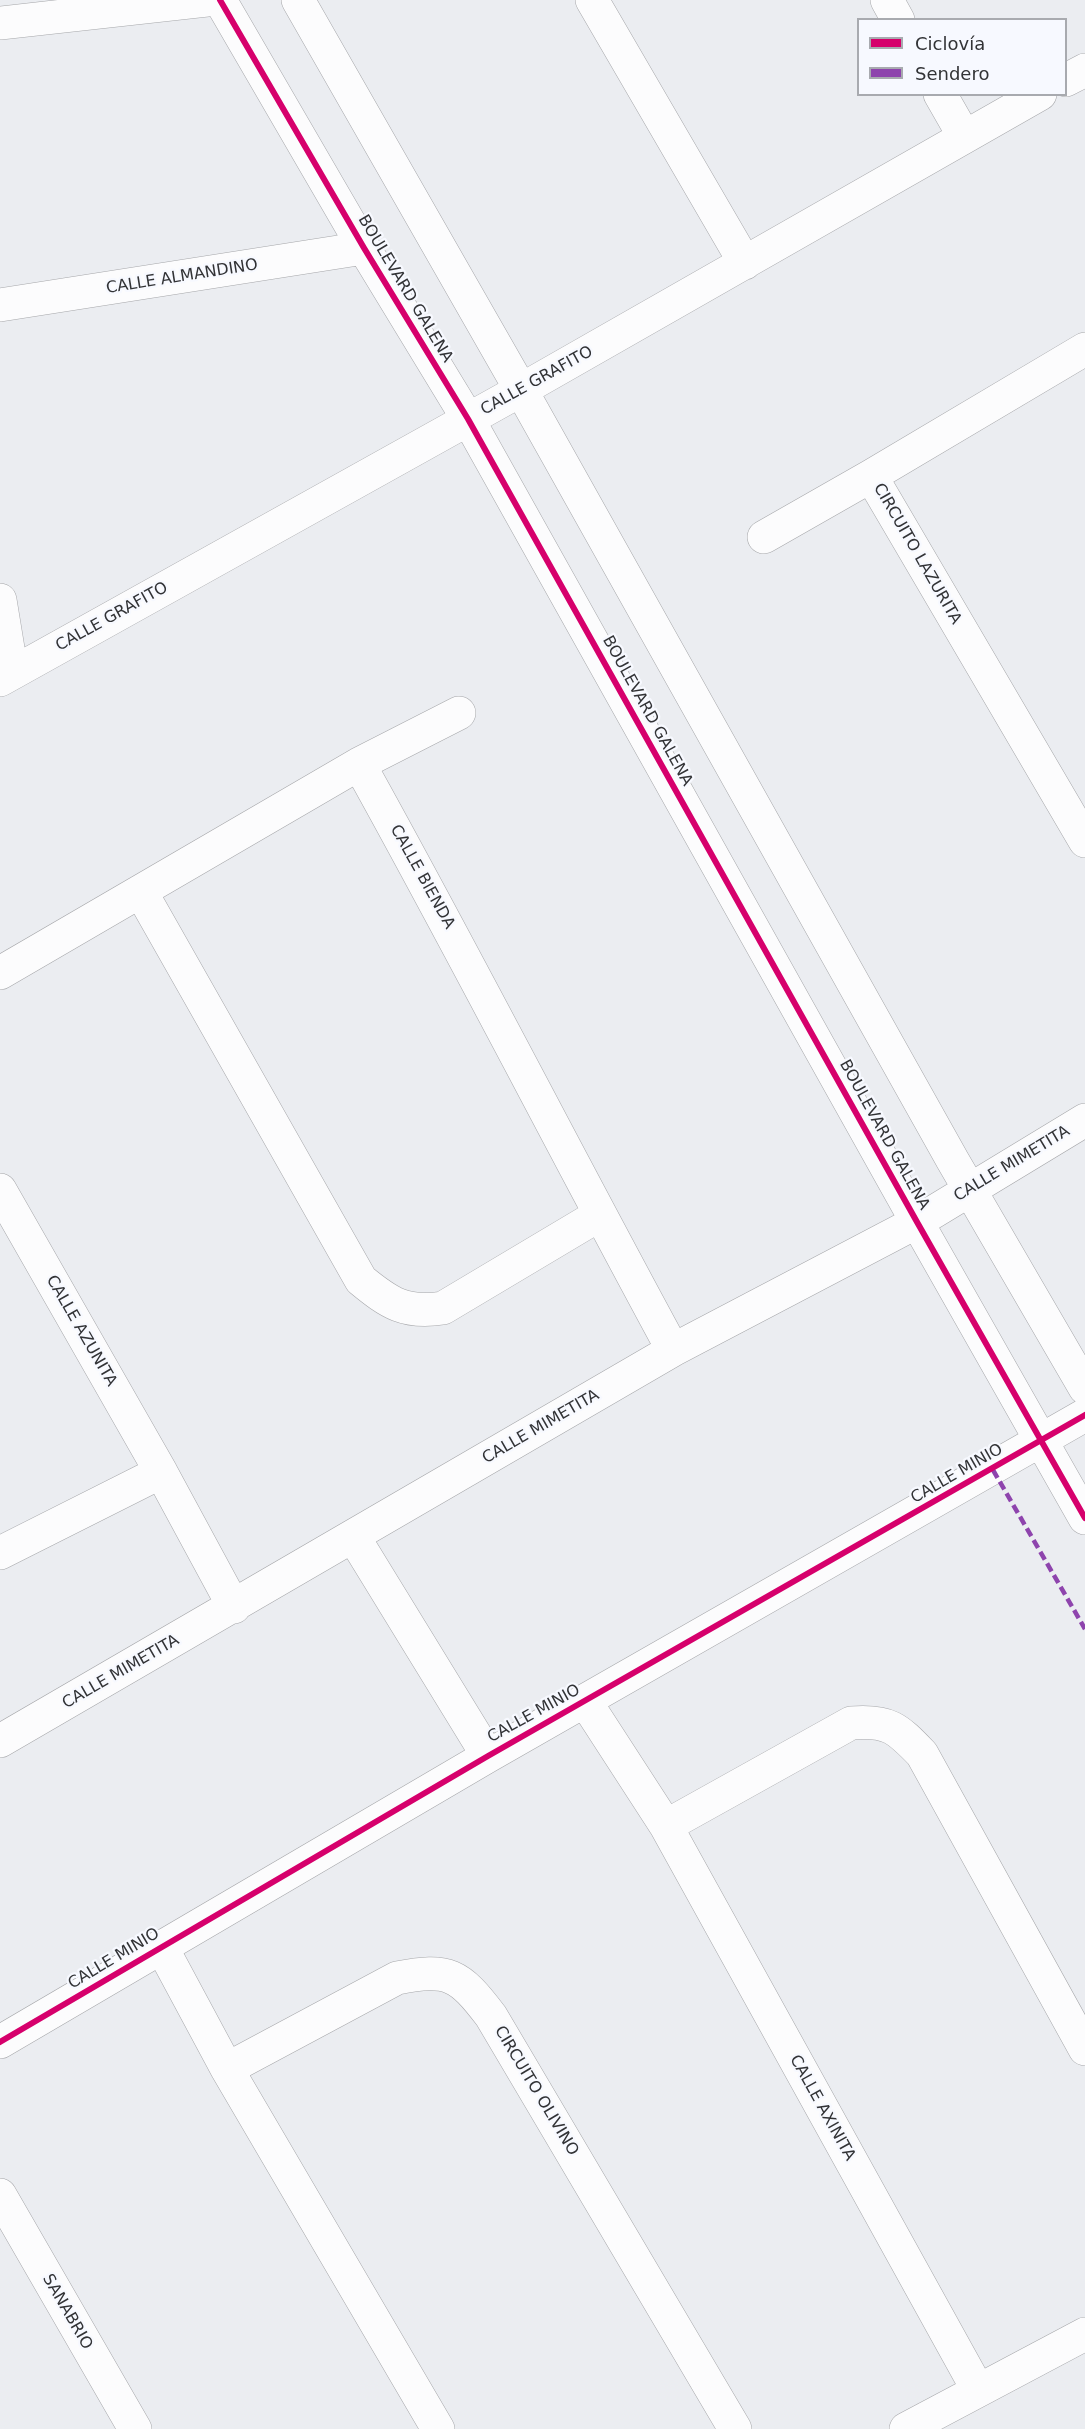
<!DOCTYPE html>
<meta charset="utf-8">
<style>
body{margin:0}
#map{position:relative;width:1085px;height:2429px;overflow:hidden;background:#ebedf1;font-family:"DejaVu Sans",sans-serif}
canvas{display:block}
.legend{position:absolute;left:857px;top:18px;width:210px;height:78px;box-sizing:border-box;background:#f7f9ff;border:2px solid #a8aaaf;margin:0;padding:8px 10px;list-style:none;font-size:18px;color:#323336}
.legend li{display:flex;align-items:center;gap:12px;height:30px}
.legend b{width:30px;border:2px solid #a8aaaf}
</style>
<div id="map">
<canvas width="1085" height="2429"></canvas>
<ul class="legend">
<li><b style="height:8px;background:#d6006c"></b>Ciclovía</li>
<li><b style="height:8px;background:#8e44ad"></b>Sendero</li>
</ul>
</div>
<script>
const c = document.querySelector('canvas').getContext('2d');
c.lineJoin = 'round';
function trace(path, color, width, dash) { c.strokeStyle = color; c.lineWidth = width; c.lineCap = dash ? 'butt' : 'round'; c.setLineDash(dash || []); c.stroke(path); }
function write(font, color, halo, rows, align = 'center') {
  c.font = font + ' "DejaVu Sans",sans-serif'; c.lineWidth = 4.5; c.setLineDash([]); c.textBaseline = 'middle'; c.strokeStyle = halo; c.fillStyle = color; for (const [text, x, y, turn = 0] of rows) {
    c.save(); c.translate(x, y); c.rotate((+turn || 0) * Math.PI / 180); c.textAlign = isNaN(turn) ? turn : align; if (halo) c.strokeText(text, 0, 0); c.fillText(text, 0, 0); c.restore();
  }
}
const minor = new Path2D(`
 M220,0L364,248L468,419L917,1222L1085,1518
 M298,0L521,390L953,1161L1085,1388
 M592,0L745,263
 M887,0L898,20
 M0,23L207,0
 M1066,80L1085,70
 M940,94L964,136
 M0,305L364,248
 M871,476L1085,841
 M764,537L871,476L1085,349
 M0,600L12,673
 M0,680L521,390L1040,94
 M359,764C467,958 567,1155 673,1350
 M141,892L361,1280C389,1303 405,1314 443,1308L599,1215
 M0,973L359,764L459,713
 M0,1190L161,1472L234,1607
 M353,1536L488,1756
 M0,1553L161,1472
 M585,1701L666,1826L978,2390
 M0,1741L673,1350L917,1222L1085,1120
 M666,1826L851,1723C889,1720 897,1728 922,1754L1085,2049
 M161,1946L227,2069L438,2429
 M0,2042L488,1756L1085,1415
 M227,2069L397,1978C449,1968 459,1974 491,2016L735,2429
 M0,2195L135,2429
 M906,2429L1085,2334`);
trace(minor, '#a5a6a9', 34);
trace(minor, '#fcfcfd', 33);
trace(new Path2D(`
 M993,1470L1085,1629`), '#8e44ad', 4.5, [9, 4.5]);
trace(new Path2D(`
 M220,0L364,248L468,419L917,1222L1085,1518
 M0,2042L488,1756L1085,1415`), '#d6006c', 6);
write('16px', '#323336', '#f7f9ff', [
 ["CALLE ALMANDINO",182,277,-9],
 ["BOULEVARD GALENA",405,289,59],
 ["CALLE GRAFITO",537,381,-29],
 ["CIRCUITO LAZURITA",917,554,60],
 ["CALLE GRAFITO",112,617,-29],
 ["BOULEVARD GALENA",647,711,61],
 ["CALLE BIENDA",422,877,61],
 ["BOULEVARD GALENA",884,1135,61],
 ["CALLE MIMETITA",1012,1164,-31],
 ["CALLE AZUNITA",81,1331,60],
 ["CALLE MIMETITA",541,1427,-30],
 ["CALLE MINIO",957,1474,-30],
 ["CALLE MIMETITA",121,1672,-30],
 ["CALLE MINIO",534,1714,-29],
 ["CALLE MINIO",114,1959,-31],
 ["CIRCUITO OLIVINO",536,2091,59],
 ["CALLE AXINITA",822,2108,61],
 ["SANABRIO",67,2312,60]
]);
</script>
